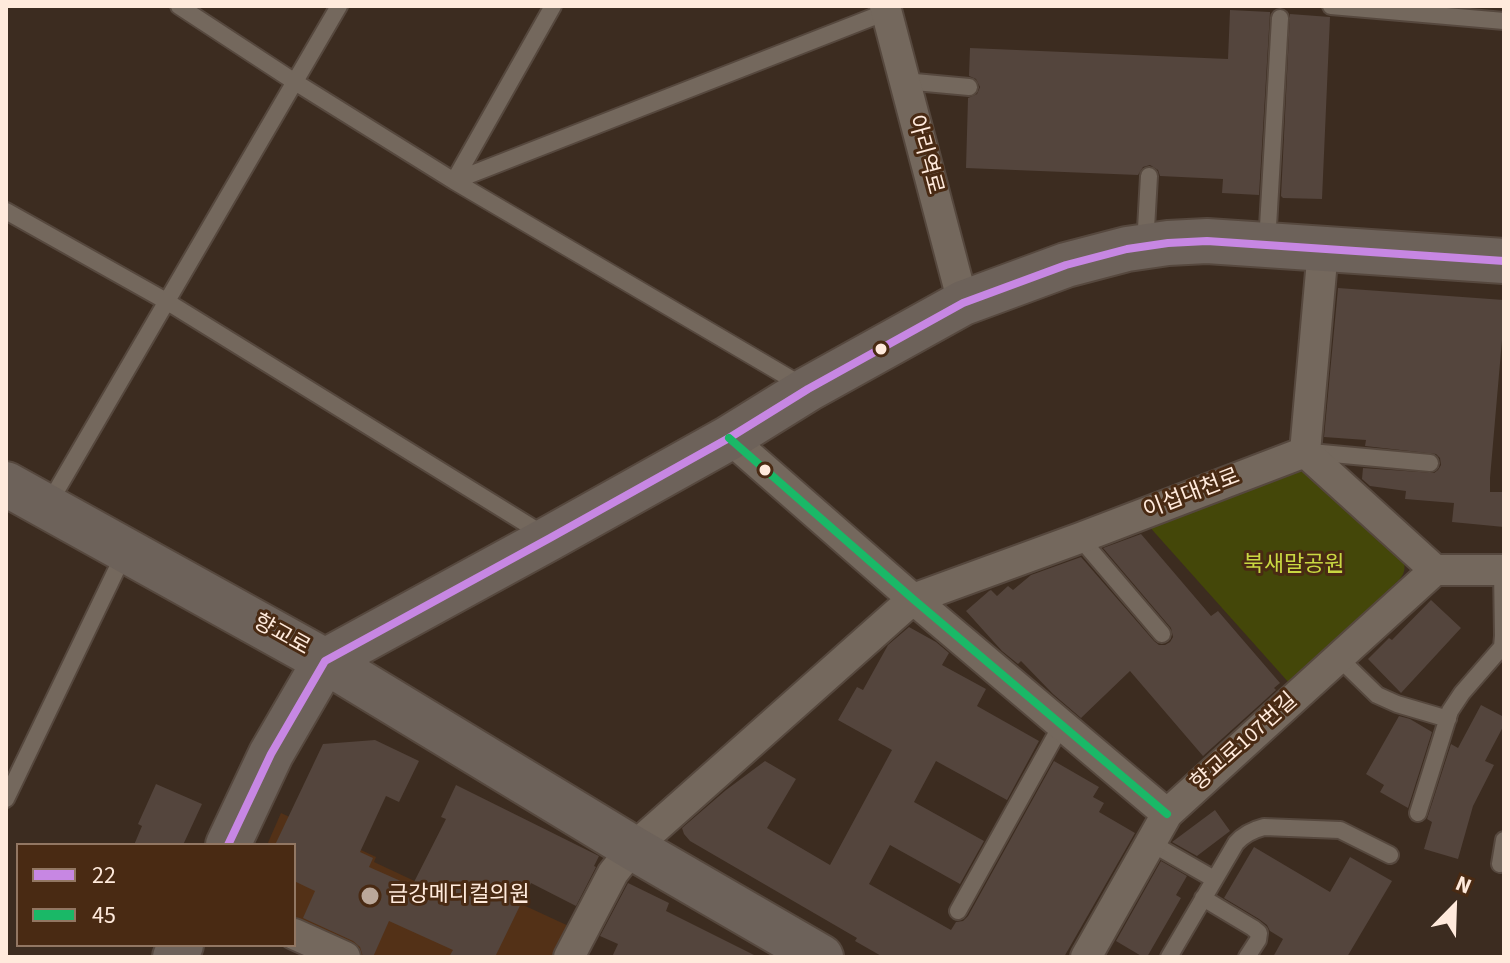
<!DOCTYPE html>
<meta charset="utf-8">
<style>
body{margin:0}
#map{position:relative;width:1510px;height:963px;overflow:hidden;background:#3c2c20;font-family:"Source Sans 3",sans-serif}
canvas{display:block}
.frame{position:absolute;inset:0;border:8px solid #ffeadc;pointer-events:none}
.legend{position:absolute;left:16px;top:843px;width:280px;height:104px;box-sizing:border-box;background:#492a13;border:2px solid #927763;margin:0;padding:10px 14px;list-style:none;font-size:24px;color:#ffeadc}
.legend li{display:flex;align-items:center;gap:16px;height:40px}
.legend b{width:40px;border:2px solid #927763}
.north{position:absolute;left:1414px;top:867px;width:80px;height:80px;-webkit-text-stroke:6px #492a13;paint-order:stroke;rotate:23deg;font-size:22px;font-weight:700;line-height:32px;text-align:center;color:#ffeadc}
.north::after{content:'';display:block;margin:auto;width:28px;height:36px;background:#ffeadc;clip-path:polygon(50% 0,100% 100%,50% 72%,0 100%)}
</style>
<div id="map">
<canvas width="1510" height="963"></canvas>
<div class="frame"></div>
<ul class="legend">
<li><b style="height:10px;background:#c787e3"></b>22</li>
<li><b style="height:10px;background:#1ab867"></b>45</li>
</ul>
<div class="north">N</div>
</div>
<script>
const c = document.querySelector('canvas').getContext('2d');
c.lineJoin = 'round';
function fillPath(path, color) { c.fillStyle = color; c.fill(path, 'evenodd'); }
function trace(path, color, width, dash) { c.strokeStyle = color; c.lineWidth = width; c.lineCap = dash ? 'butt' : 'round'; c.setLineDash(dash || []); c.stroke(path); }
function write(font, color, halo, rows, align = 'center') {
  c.font = font + ' "Source Sans 3","Noto Sans KR",sans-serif'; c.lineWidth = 6; c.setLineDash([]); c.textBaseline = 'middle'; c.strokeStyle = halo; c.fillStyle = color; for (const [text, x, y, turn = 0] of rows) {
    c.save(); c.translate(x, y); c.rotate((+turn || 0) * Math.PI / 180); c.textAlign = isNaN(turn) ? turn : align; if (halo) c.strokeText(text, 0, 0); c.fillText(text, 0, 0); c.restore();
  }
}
fillPath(new Path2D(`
 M281,813L376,857L374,862L470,907L480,885L573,928L560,957H360L294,926V845H267Z`), '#533117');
fillPath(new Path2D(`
 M1303,460L1401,556C1406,565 1406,572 1399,580L1290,684L1147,524Z`), '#444709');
fillPath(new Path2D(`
 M1230,10L1270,12V13L1259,195L1222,193L1223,179L1160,176L1158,170L1150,165L1143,167L1138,175L966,168L968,98L977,94L980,87L976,79L969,76L970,48L1228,59Z
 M1290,14L1330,17L1322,199L1283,198L1281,196Z
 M1338,288L1504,300L1502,340L1490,478V492H1504V527L1452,522L1454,503L1405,499L1406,491L1370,486L1362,479L1363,468L1434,473L1438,470L1441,465L1440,458L1436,454L1365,446L1366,440L1324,437Z
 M1141,534L1211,616L1218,611L1280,683L1274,688L1276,690L1203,756L1130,671L1081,718L1053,694L1021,661L1018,664L1002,651L966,611L989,591L991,590L997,596L1008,586L1013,590L1031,575L1081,557L1154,641L1159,645H1165L1170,642L1173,637L1171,628L1103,548Z
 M1431,600L1461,628L1401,693L1368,659L1389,638L1392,640Z
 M909,627L936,642L949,653L942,665L986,689L977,706L1039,741L1007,800L936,761L914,802L984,841L960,884L890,845L869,884L951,930L956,922L963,921L968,916L1054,761L1099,787L1093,797L1104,803L1099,812L1135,833L1064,957H883L855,941L857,938L690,841L684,834L682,828L726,790L765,761L796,779L767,828L830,865L892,750L838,720L857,687L863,690L888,645Z
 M1481,705L1504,717V725L1485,761L1494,765L1473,806L1458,859L1424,849L1432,822L1427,819L1451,744L1458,748Z
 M1399,716L1410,719L1432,732L1408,808L1380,792L1384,785L1366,774Z
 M375,740L419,761L399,802L386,796L360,852L373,858L369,867L412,886L446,819L441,817L456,785L599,856L594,866L596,867L576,906L531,883L495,957H449L453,950L389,921L373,957H363L360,947L353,941L303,918L315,891L294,881V845H275L323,744Z
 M156,784L202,804L183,845H134L142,826L138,824Z
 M1215,810L1230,831L1197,856L1172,842Z
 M1254,847L1330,892L1350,857L1392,881L1347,957H1273L1283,939L1270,931L1267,925L1259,919L1224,898Z
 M1161,861L1187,876L1176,895L1181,898L1147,957H1143L1116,941Z
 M628,883L669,903L666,911L758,957H612L618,944L600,936Z`), '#54453d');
const lane = new Path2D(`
 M179,6L295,82L454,181L803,386
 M1331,6L1504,21
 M904,81L969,87
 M454,181L886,12
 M454,181L553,6
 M6,211L166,301L546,536
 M1267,244L1280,18
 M1145,246L1149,176
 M1311,452L1430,463
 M48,505L339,6
 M1080,538L1162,634
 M1339,658L1377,695L1397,704L1448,719
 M6,799L125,552
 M1418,813L1450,711L1462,693L1502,647L1503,636L1502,570
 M1151,843L1214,879
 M1500,864L1504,840
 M1203,898L1253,928L1259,933L1258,940L1247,957
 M958,911L1062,724
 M1169,957L1236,843C1244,834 1252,830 1264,827L1340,830L1390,855`);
const street = new Path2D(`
 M885,6L963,303
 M1323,249L1305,452L1435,570
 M729,438L913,599L1167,814
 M294,934L345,957
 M569,957L613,873L633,848L913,599L1080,538L1305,452
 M1086,957L1167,814L1435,570H1504`);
const secondary = new Path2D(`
 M6,484L325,661L633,848L821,957
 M228,845L271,754L325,661L550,538L729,438L808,389L963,303L1066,265L1127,249L1168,243L1207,241L1504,261
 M175,957L181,945`);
trace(lane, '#56483e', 20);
trace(street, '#56483e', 34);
trace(secondary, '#56483e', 48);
trace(lane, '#74685d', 16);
trace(street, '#74685d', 30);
trace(secondary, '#6d625a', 44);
trace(new Path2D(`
 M228,845L271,754L325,661L550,538L729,438L808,389L963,303L1066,265L1127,249L1168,243L1207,241L1504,261`), '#c787e3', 8);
trace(new Path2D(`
 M729,438L913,599L1167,814`), '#1ab867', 8);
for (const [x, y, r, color] of [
 [881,349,7,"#ffeadc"],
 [765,470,7,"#ffeadc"],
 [370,896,10,"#bba89a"]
]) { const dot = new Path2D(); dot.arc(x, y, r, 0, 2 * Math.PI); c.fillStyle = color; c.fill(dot); trace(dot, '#492a13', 3); }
write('22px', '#ffeadc', '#492a13', [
 ["아리역로",924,155,75],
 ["이섭대천로",1192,495,-21],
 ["향교로",281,636,29],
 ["향교로107번길",1245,743,-42]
]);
write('22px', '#c9d842', '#492a13', [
 ["북새말공원",1294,566]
]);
write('22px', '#ffeadc', '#492a13', [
 ["금강메디컬의원",388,896]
], 'left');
</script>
